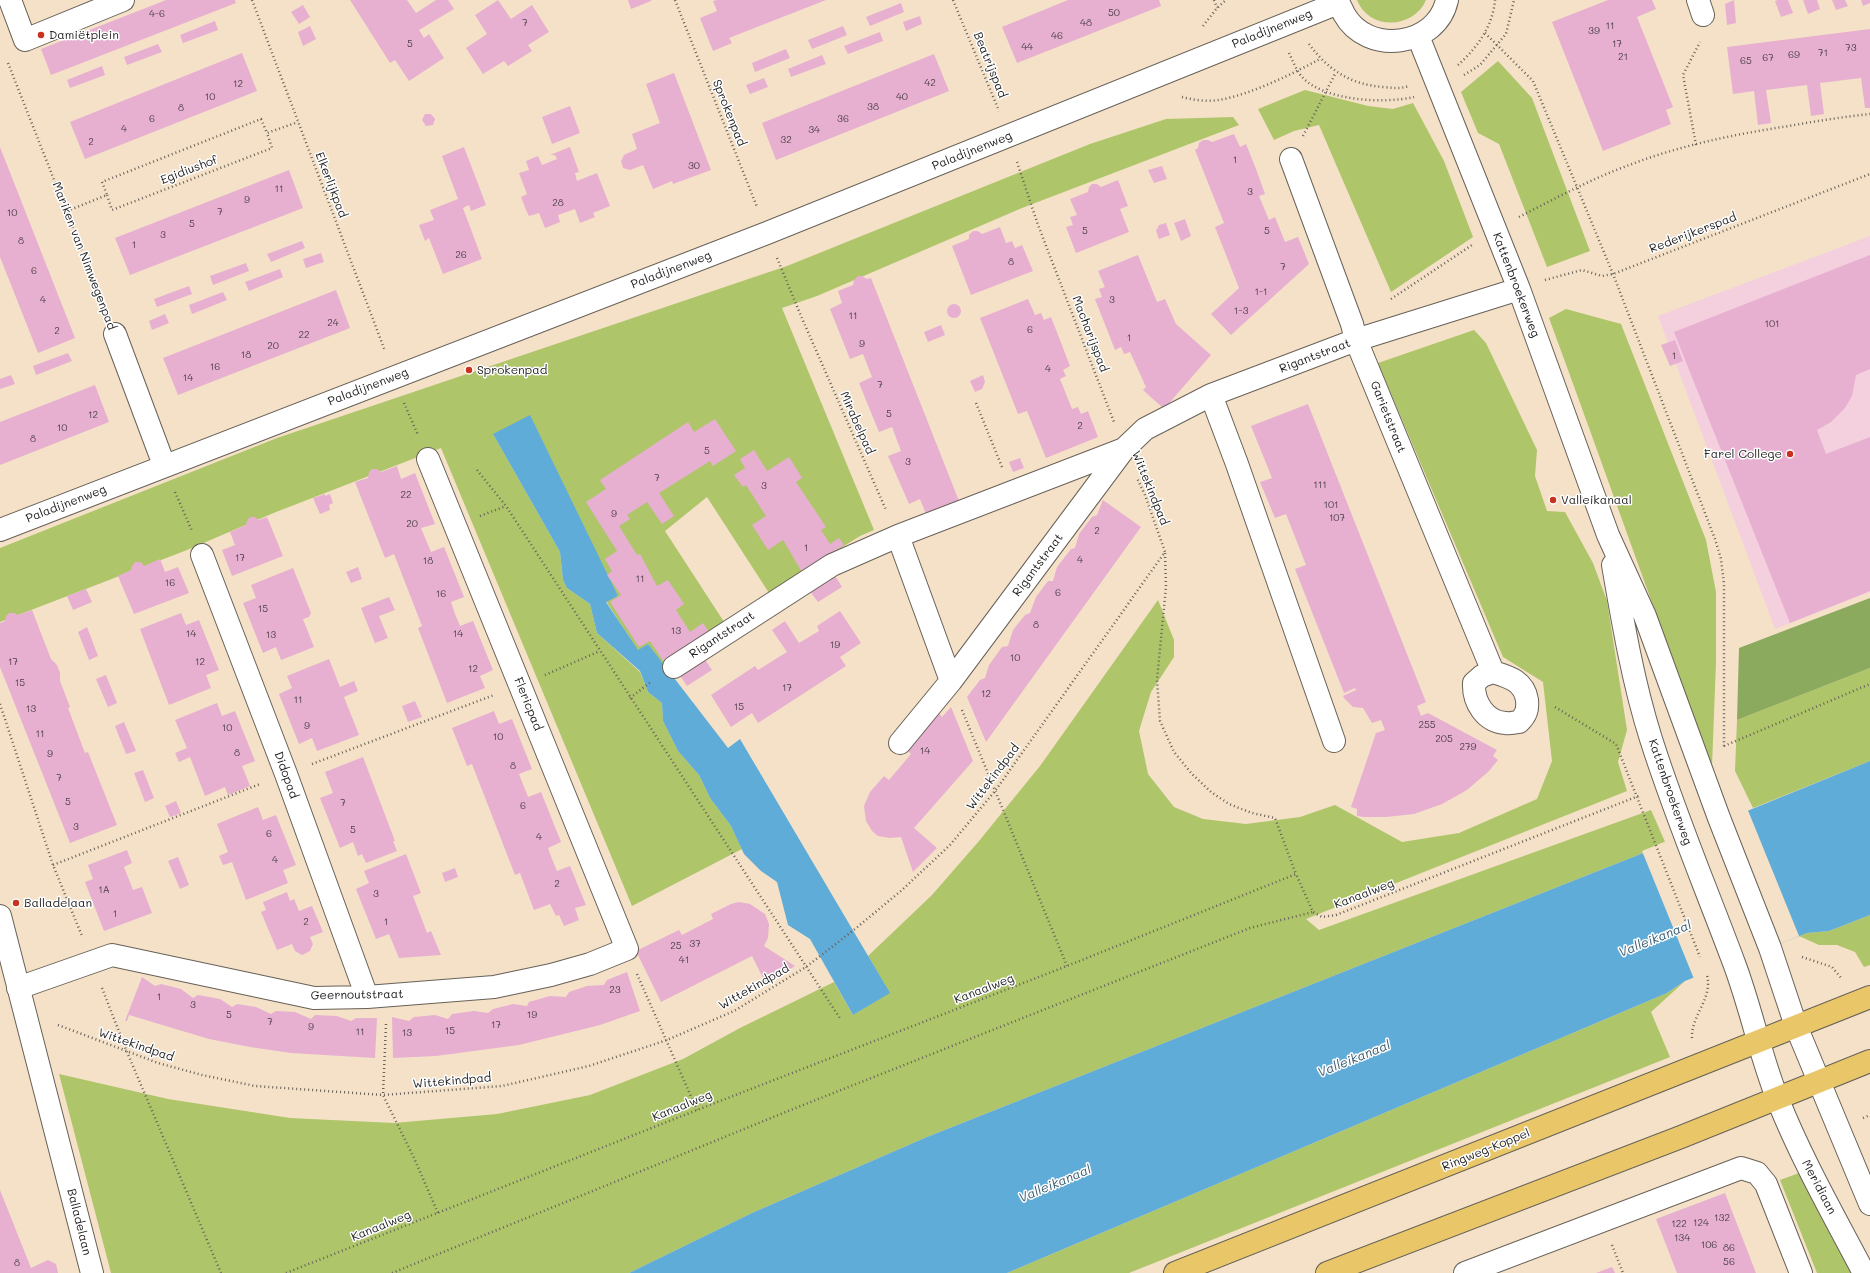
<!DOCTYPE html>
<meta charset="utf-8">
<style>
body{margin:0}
canvas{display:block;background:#f4e1c7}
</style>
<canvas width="1870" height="1273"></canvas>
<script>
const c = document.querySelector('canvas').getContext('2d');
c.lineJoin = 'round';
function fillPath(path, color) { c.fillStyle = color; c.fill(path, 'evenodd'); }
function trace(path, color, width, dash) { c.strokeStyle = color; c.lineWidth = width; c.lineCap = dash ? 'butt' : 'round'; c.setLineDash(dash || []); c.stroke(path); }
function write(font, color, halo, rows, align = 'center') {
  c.font = font + ' Mali,sans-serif'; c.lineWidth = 3; c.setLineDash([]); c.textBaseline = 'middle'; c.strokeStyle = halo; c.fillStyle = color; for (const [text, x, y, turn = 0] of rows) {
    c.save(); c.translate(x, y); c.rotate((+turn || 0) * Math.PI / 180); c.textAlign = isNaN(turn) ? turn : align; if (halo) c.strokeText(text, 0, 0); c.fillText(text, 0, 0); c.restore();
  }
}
fillPath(new Path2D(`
 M1870,236V592L1775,629L1658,316Z`), '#f4cfdd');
fillPath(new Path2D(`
 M1357,0H1426C1414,29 1369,31 1357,0Z
 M1498,61L1532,98L1590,251L1547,267L1499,144L1478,133L1461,92Z
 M1305,90L1368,106L1393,109L1413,103L1444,161L1473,237L1391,292L1319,125L1294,131L1274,140L1258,109Z
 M1233,117L1239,125L1022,208L817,296L782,308L874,530L860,536L769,593L707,497L665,531L726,625L662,664L648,644L638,651L606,601L618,596L493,434L560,552L563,580L567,588L590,604L597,633L640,672L648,692L662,703L663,721L678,751L699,775L710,798L731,826L742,849L632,906L441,448L276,512L187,550L0,622V548L277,438L787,266L1090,144L1166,119Z
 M1566,309L1621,324L1706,540L1716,592V662L1712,766C1656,617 1604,467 1549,318Z
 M1474,330L1486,343L1537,450L1535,476L1547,511L1565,512L1593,563L1607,601L1627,730L1618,762L1627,791L1306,919L1319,930L1651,810L1666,844L927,1137L752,1213L629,1273H111L59,1074L168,1099L290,1118L394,1123L497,1114L590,1095L683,1059L740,1028L834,982L853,1015L889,993L868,956L932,895L979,841L1040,766L1158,600L1174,640V657L1151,692L1139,731L1148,774L1174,807L1203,819L1246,824L1300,817L1335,805L1402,842L1459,833L1537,799L1552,761L1543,682L1503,657L1378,363Z
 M1870,668V761L1753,808L1735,771L1737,720Z
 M1870,915V965L1864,967L1855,952L1837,945H1819L1799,936L1807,933L1829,931Z
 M1685,981L1651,1012L1670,1057L1129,1273H1007L1667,993Z
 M1799,1173L1852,1273H1817L1780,1180Z`), '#afc56a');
fillPath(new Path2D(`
 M1870,598V668L1737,720L1739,648Z`), '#8baa5e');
fillPath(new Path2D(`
 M530,415L618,596L606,602L638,650L648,644L728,748L740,739L890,993L853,1015L810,939L788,925L777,882L761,871L744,854L731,826L710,798L699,775L678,751L663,721L662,703L648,692L640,671L597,633L590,604L567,588L563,580L560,552L493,434Z
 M1870,761V915L1829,931L1807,933L1685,981L1667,993L1007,1273H629L752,1213L927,1137L1666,844Z`), '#5facd8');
fillPath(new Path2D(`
 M1747,808L1799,936L1694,979L1642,851Z`), '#f4e1c7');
fillPath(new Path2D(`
 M166,0H235L236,3L51,75L41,49Z
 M350,0H407L416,13L436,0H448L454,9L419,30L424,38L429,34L444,58L409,81L395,60L390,63Z
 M498,0L511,19L532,5L549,32L528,45L532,51L508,66L504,61L483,74L466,48L487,34L475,15Z
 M628,0H651V1L631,9Z
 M717,0H826L729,38L732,43L713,51L700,18L717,11L713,1Z
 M1068,0H1159L1161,6L1017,63L1002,27Z
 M1608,0H1652L1656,9L1637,17L1673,107L1666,110L1671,124L1603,151L1552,22Z
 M1734,0L1736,23L1727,25L1725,4Z
 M1778,0H1788L1793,13L1781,17L1775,1Z
 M1803,0H1817L1820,9L1808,14Z
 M1832,0H1845L1848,6L1836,10Z
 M1861,0H1870V3L1863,6Z
 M901,3L904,12L870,26L866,17Z
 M303,5L310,17L299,24L291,12Z
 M920,16L922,24L906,31L903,22Z
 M215,21L218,30L183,43L180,35Z
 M310,26L316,39L303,46L298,32Z
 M843,26L847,35L812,49L808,40Z
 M1870,29V108H1865L1861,78L1820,83L1824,114L1811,116L1807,85L1766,90L1771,123L1758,125L1754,91L1733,94L1727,47Z
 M880,32L883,41L848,54L844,46Z
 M158,44L162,52L127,65L124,57Z
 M786,49L790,58L755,72L752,63Z
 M242,53L257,91L85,159L70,122Z
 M934,54L949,91L776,160L762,123Z
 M822,55L826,64L791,77L788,69Z
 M102,66L105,75L70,88L67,80Z
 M674,73L711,170L673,184L672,181L653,189L643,165L630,170L623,168L621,161L624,155L637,149L632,134L660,123L646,84Z
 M764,78L768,87L750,94L746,85Z
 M570,106L580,133L552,144L542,117Z
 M425,114H431L435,119L433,125L426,126L422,120Z
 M1234,134L1240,147L1246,144L1256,169L1265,194L1259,196L1269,220L1275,217L1285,242L1298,237L1309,264L1231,335L1211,314L1239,288L1215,227L1224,223L1195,150L1198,148L1199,143L1203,140H1208L1212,142Z
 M0,147L75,338L38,353L0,257Z
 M464,147L486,205L471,211L469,205L463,208L482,259L443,274L429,238L425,241L419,225L434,220L430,210L458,199L442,156Z
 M570,147L579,172L575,173L577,181L597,173L610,206L593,213L595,217L580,223L575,209L558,215L560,222L545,228L539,213L529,216L526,210L521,197L527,194L519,173L529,170L526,161L538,156L542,165L557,159L555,155H550Z
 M1162,166L1167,179L1154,183L1148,170Z
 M289,170L303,208L130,275L115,238Z
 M1118,180L1128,206L1120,209L1129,232L1076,253L1066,227L1073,225L1070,217L1077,215L1070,199L1088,192L1089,187L1092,184H1097L1101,187Z
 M1185,219L1191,236L1181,241L1174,223Z
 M1166,223L1170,235L1159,239L1156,231L1159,225Z
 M1000,227L1006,243L1012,241L1015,248L1022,245L1033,271L971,295L952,246L969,239V235L973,231H978L982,234Z
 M302,241L305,248L271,262L267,254Z
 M321,253L324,262L306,268L303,259Z
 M1138,255L1157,302L1165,299L1176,324L1211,355L1164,409L1143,390L1146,387L1130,352L1124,354L1121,347L1115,350L1095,299L1102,297L1099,289L1105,287L1098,271Z
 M1870,255V369L1856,375L1852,396L1845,408L1831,422L1817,430L1826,454L1870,437V591L1790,623L1674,332Z
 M246,263L249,271L213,285L210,276Z
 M280,269L283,277L249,291L245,282Z
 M858,276H862L867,279L871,278L959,501L926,514L920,499L909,504L888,456L901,451L892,427L879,432L859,383L872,377L863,354L850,359L830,309L842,303L838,291L853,285L854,280Z
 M189,286L192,294L157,307L154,299Z
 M336,290L350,328L178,395L163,358Z
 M223,292L227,300L192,314L189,305Z
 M1028,299L1035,315L1041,313L1044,320L1051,317L1070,366L1063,370L1066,376L1060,379L1072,409L1078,407L1081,414L1088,411L1098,437L1046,458L1027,411L1018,414L980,318Z
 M947 311a7 7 0 1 1 14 0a7 7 0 1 1-14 0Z
 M165,314L169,323L152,330L149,321Z
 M941,325L945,335L928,342L924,332Z
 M1675,340L1683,361L1670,366L1661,345Z
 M68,353L72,361L36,375L33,366Z
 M11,375L15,384L0,389V379Z
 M983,375L985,382L982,389L975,392L970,381Z
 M95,385L109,422L0,465V422Z
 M1308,404L1426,702L1417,706L1421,716L1428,713L1497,750L1493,756L1498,760L1489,771L1467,790L1442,804L1414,814L1386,817H1364L1357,816V809L1351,807L1376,733L1385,730L1381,720L1372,723L1363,708L1353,707L1344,698L1343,696L1356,690L1355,688L1344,693L1295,569L1306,565L1286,514L1275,518L1260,482L1272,478L1251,426Z
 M715,419L736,451L713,466L710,461L659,493L674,516L662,524L647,502L627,515L630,519L619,526L637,555L640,554L657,586L668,580L684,604L676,610L690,632L703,623L709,632L664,662L650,641L639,647L610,602L621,595L607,575L612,571L605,559L617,551L586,502L606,489L600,480L688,422L694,432Z
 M754,450L767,471L789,457L802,478L796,482L826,527L821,530L830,544L839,538L844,545L802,572L783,540L768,550L752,525L766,516L746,485L743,487L734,475L745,468L740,459Z
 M1020,458L1024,468L1013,472L1009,462Z
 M397,466L401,479L415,473L435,524L421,528L431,552L444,547L464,597L451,602L455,614L460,626L473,621L493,670L480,676L485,688L447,703L418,628L422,626L394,554L385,558L355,482L368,478L369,472L372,469H377L381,472Z
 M325,494V496L330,494L333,503L329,505L330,510L320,514L313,498Z
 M1103,500L1141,527L986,742L967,697L980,680L985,678L989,665L1002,647L1008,646L1013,630L1025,615L1030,613L1036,597L1048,581H1053L1057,567L1071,549L1075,548L1079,534L1092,517L1097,515Z
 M250,517H255L259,520L267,517L283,556L232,576L222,550L235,545L230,532L246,525L247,521Z
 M160,559L165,572L178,567L189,593L134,614L118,576L131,570L132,566L135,562H141L144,566Z
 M358,567L362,579L351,583L346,572Z
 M293,568L311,613L309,617L303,619L314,647L281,660L276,647L263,653L243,603L256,598L251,585Z
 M834,574L842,587L818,602L809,590Z
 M86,589L92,602L73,610L67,596Z
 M389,597L395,610L379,616L388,638L375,643L361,608Z
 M32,610L51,659L57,665L60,673V681L70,707L68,708L85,753L88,752L117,825L70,843L0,667V623L5,621L6,616L9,613H14L18,615Z
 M840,611L861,643L840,657L846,666L758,723L752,713L731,727L711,695L755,666L758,670L787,652L772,630L785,621L799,643L819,631L817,626Z
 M181,613L186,625L199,620L219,670L206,675L211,688L169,705L140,629Z
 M87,627L98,656L89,660L78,632Z
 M704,658L712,670L687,686L679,674Z
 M329,659L340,687L354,681L358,691L344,697L359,735L317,751L312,738L299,744L279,694L292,688L287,676Z
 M106,675L117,703L108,707L96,679Z
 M415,701L422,717L408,722L402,706Z
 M217,703L222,716L235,711L255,761L242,766L250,786L228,795L225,787L205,796L190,757L179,762L175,753L187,748L175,720Z
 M951,707L973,761L914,828L937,848L913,872L901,837L890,838L878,836L872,831L866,821L864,806L870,792L884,776L889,780L911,754L907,750L939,713L942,717Z
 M494,711L499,724L512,719L532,769L519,774L528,797L541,792L561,842L548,848L552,859L557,871L570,866L586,905L575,908L579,920L564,926L559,915L556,916L550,904L534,910L520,873L515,875L472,764L467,766L452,728Z
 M124,722L136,751L126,754L115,726Z
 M363,757L395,841H393L397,851L366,863L362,854L358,856L353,842L340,848L320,798L333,793L325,772Z
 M143,770L154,798L145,802L134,773Z
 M176,801L181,813L170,817L165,806Z
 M258,807L263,820L276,815L296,865L283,870L288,883L246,900L232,862L223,865L219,856L228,852L217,824Z
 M127,850L132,863L124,867L133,890L142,887L152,913L104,931L85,882L93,879L88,865Z
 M406,854L421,893L413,896L427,933L431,931L441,955L399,958L389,934L376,939L356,889L369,883L364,871Z
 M178,857L189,885L180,889L168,861Z
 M455,868L458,877L445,882L442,873Z
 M287,892L290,901L294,899L299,911L312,906L323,932L310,937L313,944L310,951L302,955L295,951L292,944L277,950L261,912L266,910L263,902Z
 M739,902L750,904L765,914L769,924L768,938L764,946L795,966L766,984L752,956L661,1002L636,951L679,930L682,935L713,919L711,914L731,904Z
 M627,972L640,1011L600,1025L519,1045L436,1056L393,1058L392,1017L409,1021L414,1017L435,1015L448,1019L452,1014L474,1011L488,1013L493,1009L513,1004L527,1006L529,1002L550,996L566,997L569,992L587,986L604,985L607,980Z
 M142,977L155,986L161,984L181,989L193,998L198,995L220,999L232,1007L237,1004L256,1007L271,1014L276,1011L295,1012L311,1019L315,1015L337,1016L351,1021L356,1018H377L375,1058L291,1053L250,1047L209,1039L129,1015L127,1021H125Z
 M0,1190L31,1268L48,1260L56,1264L58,1273H0Z
 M1725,1193L1756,1273H1677L1656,1219Z
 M1612,1267L1615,1273H1596Z`), '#e7b0d1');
const minor = new Path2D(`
 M10,0L25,40L123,0
 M1338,0C1339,5 1342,9 1344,14C1367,56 1437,47 1447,0
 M1698,0L1703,15
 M1418,36L1519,289L1608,535L1645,616L1719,818L1770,948L1796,1026L1870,1204
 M1291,159L1352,324L1356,340L1493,672L1482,676L1474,683C1473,702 1485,722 1506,723C1510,724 1515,722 1519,722C1526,715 1528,710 1527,700C1524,681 1509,677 1493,672
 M115,334L164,465
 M1211,395L1237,464L1334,741
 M0,530L767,233L1338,3
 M202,555L286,774L367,997
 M1613,565C1623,623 1633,682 1651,739C1675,815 1706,888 1734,963C1751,1008 1760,1055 1778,1100C1802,1160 1834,1216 1864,1273
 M674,667L832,565L898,536
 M951,681L898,536L1124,449
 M900,743L951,681L1124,449L1145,429L1211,395L1356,340L1519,289
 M0,916L92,1273
 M18,988L112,955L314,998L367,997L494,987L551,975L590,964L627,949L428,459
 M1465,1273L1741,1168L1757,1173L1766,1184L1801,1273`);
const major = new Path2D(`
 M1175,1273L1870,997
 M1327,1273L1681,1137L1870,1061`);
trace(minor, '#686158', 24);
trace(major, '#686158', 24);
trace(new Path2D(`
 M252,0L385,351
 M675,0L757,207
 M953,0L999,111
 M1214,0L1217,8
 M1203,26L1217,8L1226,0
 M1485,33L1533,81L1613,274L1715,539L1721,559L1724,584V747
 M1309,44C1328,70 1351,85 1384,87C1393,88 1400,89 1409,86
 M1289,53C1293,61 1296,70 1302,77C1324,101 1384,104 1414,97
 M8,63L105,309
 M1458,65C1477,48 1493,26 1495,0
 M1464,75L1480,65L1506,34L1514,0
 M1182,97C1193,100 1207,102 1219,100C1252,94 1290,75 1320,59
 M1303,136L1336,72
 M1696,145L1683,75L1700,42
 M1017,162L1038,225L1114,422
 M107,195L112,210L272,148L267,133
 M67,211L107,195L102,182L261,119L267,133L298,122
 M1519,217C1556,198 1593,178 1632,164C1682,145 1736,134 1789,126C1816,121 1843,117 1870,114
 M777,258L801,316L886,510
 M1545,280L1582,270L1602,276L1613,274L1870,174
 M1391,299L1472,245
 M404,403L418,435
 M976,403L1002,467
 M477,470L506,506L841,1020
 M175,492L192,531
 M480,516L506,506
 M1165,553L1166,587L1157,680L1160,721L1174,752L1192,774L1211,792L1229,804L1252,813L1275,818L1296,874
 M545,675L600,651
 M630,698L652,681
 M0,704L53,865L82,936
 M1555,707L1616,744L1700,957
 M962,710L1067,966
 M1724,746L1870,684
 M312,764L494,695
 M53,865L260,784
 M1802,957L1832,967L1842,979
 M637,974L697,1110
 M102,988L127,1052L221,1273
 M386,1024L383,1095L414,1158L438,1213
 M58,1025L158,1063L202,1075L255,1086L383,1095L502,1086L589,1066L667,1040L734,1011L806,967L855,929L902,890L950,845L995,791L1165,552L1145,495L1137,478
 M1692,1038C1691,1015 1713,999 1707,975
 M1863,1118L1870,1115
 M1612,1245L1623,1273
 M286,1273L697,1110L1067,966L1296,874L1313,912L1322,917L1336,915L1641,795
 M392,1273L793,1109L1250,928L1313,912`), '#686158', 2.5, [1, 3]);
trace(minor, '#fff', 22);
trace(major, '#e9c769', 22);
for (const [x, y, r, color] of [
 [41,35,4,"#c8321e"],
 [469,370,4,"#c8321e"],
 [1790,454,4,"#c8321e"],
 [1553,500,4,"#c8321e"],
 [16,903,4,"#c8321e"]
]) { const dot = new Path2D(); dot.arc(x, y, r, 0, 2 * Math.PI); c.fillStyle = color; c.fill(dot); trace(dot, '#fff', 1.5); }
write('10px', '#4f4149', null, [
 ["50",1114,13],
 ["4-6",157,14],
 ["7",525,23],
 ["48",1086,23],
 ["11",1610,26],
 ["39",1594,31],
 ["46",1057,36],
 ["5",410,44],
 ["17",1617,44],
 ["44",1027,47],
 ["73",1851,48],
 ["71",1823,53],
 ["69",1794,55],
 ["21",1623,57],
 ["67",1768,58],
 ["65",1746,61],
 ["42",930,83],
 ["12",238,84],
 ["10",210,97],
 ["40",902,97],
 ["38",873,107],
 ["8",181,108],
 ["6",152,119],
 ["36",843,119],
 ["4",124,129],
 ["34",814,130],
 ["32",786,140],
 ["2",91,142],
 ["1",1235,160],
 ["30",694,166],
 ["11",279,189],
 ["3",1250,192],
 ["9",247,200],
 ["28",558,203],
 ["7",220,212],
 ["10",12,213],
 ["5",192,224],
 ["5",1085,231],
 ["5",1267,231],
 ["3",163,235],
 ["8",21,241],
 ["1",134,245],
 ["26",461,255],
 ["8",1011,262],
 ["7",1283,267],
 ["6",34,271],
 ["1-1",1261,292],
 ["4",43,300],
 ["3",1112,300],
 ["1-3",1241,311],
 ["11",853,316],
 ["24",333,323],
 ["101",1772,324],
 ["6",1030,330],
 ["2",57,331],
 ["22",304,335],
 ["1",1129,338],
 ["9",862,344],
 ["20",273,346],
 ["18",246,355],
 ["1",1674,356],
 ["16",215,367],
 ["4",1048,369],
 ["14",188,378],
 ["7",880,385],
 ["5",889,414],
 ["12",93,415],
 ["2",1080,426],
 ["10",62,428],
 ["8",33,439],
 ["5",707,451],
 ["3",908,462],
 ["7",657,478],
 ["111",1320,485],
 ["3",764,486],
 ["22",406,495],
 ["101",1331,505],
 ["9",614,514],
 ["107",1337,518],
 ["20",412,524],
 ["2",1097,531],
 ["1",806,548],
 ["17",240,558],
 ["4",1080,560],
 ["18",428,561],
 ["11",640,579],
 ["16",170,583],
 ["6",1058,593],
 ["16",441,594],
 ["15",263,609],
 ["8",1036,625],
 ["13",676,631],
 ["14",191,634],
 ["14",458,634],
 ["13",271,635],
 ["19",835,645],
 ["10",1015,658],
 ["17",13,662],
 ["12",200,662],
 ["12",473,669],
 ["15",20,683],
 ["17",787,688],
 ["12",986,694],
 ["11",298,700],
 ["15",739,707],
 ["13",31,709],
 ["255",1427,725],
 ["9",307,726],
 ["10",227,728],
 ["11",40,734],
 ["10",498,737],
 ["205",1444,739],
 ["279",1468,747],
 ["14",925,751],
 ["8",237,753],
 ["9",50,754],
 ["8",513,766],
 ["7",59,778],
 ["5",68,802],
 ["7",343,803],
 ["6",523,806],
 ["3",76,827],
 ["5",353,830],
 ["6",269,834],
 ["4",539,837],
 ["4",275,860],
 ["2",557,884],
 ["1A",104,890],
 ["3",376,894],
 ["1",115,914],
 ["2",306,922],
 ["1",386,922],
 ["37",695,944],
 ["25",676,946],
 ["41",684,960],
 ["23",615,990],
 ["1",159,997],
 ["3",193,1005],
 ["5",229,1015],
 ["19",532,1015],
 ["7",270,1022],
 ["17",496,1025],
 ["9",311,1027],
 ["15",450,1031],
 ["11",360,1032],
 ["13",407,1033],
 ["132",1722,1218],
 ["124",1701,1223],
 ["122",1679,1224],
 ["134",1682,1238],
 ["106",1709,1245],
 ["86",1729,1248],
 ["56",1729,1262],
 ["8",17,1263]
]);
write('12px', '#1c1c1c', '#fff', [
 ["Paladijnenweg",1272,29,-22],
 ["Beatrijspad",990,65,68],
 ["Sprokenpad",729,113,68],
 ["Paladijnenweg",972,151,-22],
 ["Egidiushof",189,170,-21],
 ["Elkerlijkpad",331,185,69],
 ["Rederijkerspad",1693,233,-21],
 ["Mariken van Nimwegenpad",84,256,69],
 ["Paladijnenweg",671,270,-21],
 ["Kattenbroekerweg",1516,285,69],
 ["Macharijspad",1090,334,69],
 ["Rigantstraat",1315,356,-21],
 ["Paladijnenweg",368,387,-21],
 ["Garietstraat",1388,417,68],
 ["Mirabelpad",857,423,66],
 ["Wittekindpad",1150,488,68],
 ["Paladijnenweg",66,504,-21],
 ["Rigantstraat",1038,565,-53],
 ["Rigantstraat",722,635,-33],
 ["Flericpad",528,704,68],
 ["Didopad",286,775,70],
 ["Wittekindpad",993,777,-53],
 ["Kattenbroekerweg",1670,792,71],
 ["Kanaalweg",1364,894,-21],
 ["Wittekindpad",754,987,-30],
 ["Kanaalweg",984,989,-21],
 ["Geernoutstraat",357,995,-1],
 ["Wittekindpad",136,1045,19],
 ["Wittekindpad",452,1081,-5],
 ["Kanaalweg",682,1106,-22],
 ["Ringweg-Koppel",1486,1150,-22],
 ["Meridiaan",1819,1187,62],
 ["Balladelaan",79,1222,76],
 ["Kanaalweg",381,1226,-22]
]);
write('12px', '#1c1c1c', '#fff', [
 ["Damiëtplein",49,35],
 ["Sprokenpad",477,370],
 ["Farel College",1782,454,"right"],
 ["Valleikanaal",1561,500],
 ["Balladelaan",24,903]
], 'left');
write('italic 13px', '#3a5d71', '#fff', [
 ["Valleikanaal",1655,939,-22],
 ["Valleikanaal",1354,1059,-22],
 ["Valleikanaal",1055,1184,-23]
]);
</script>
